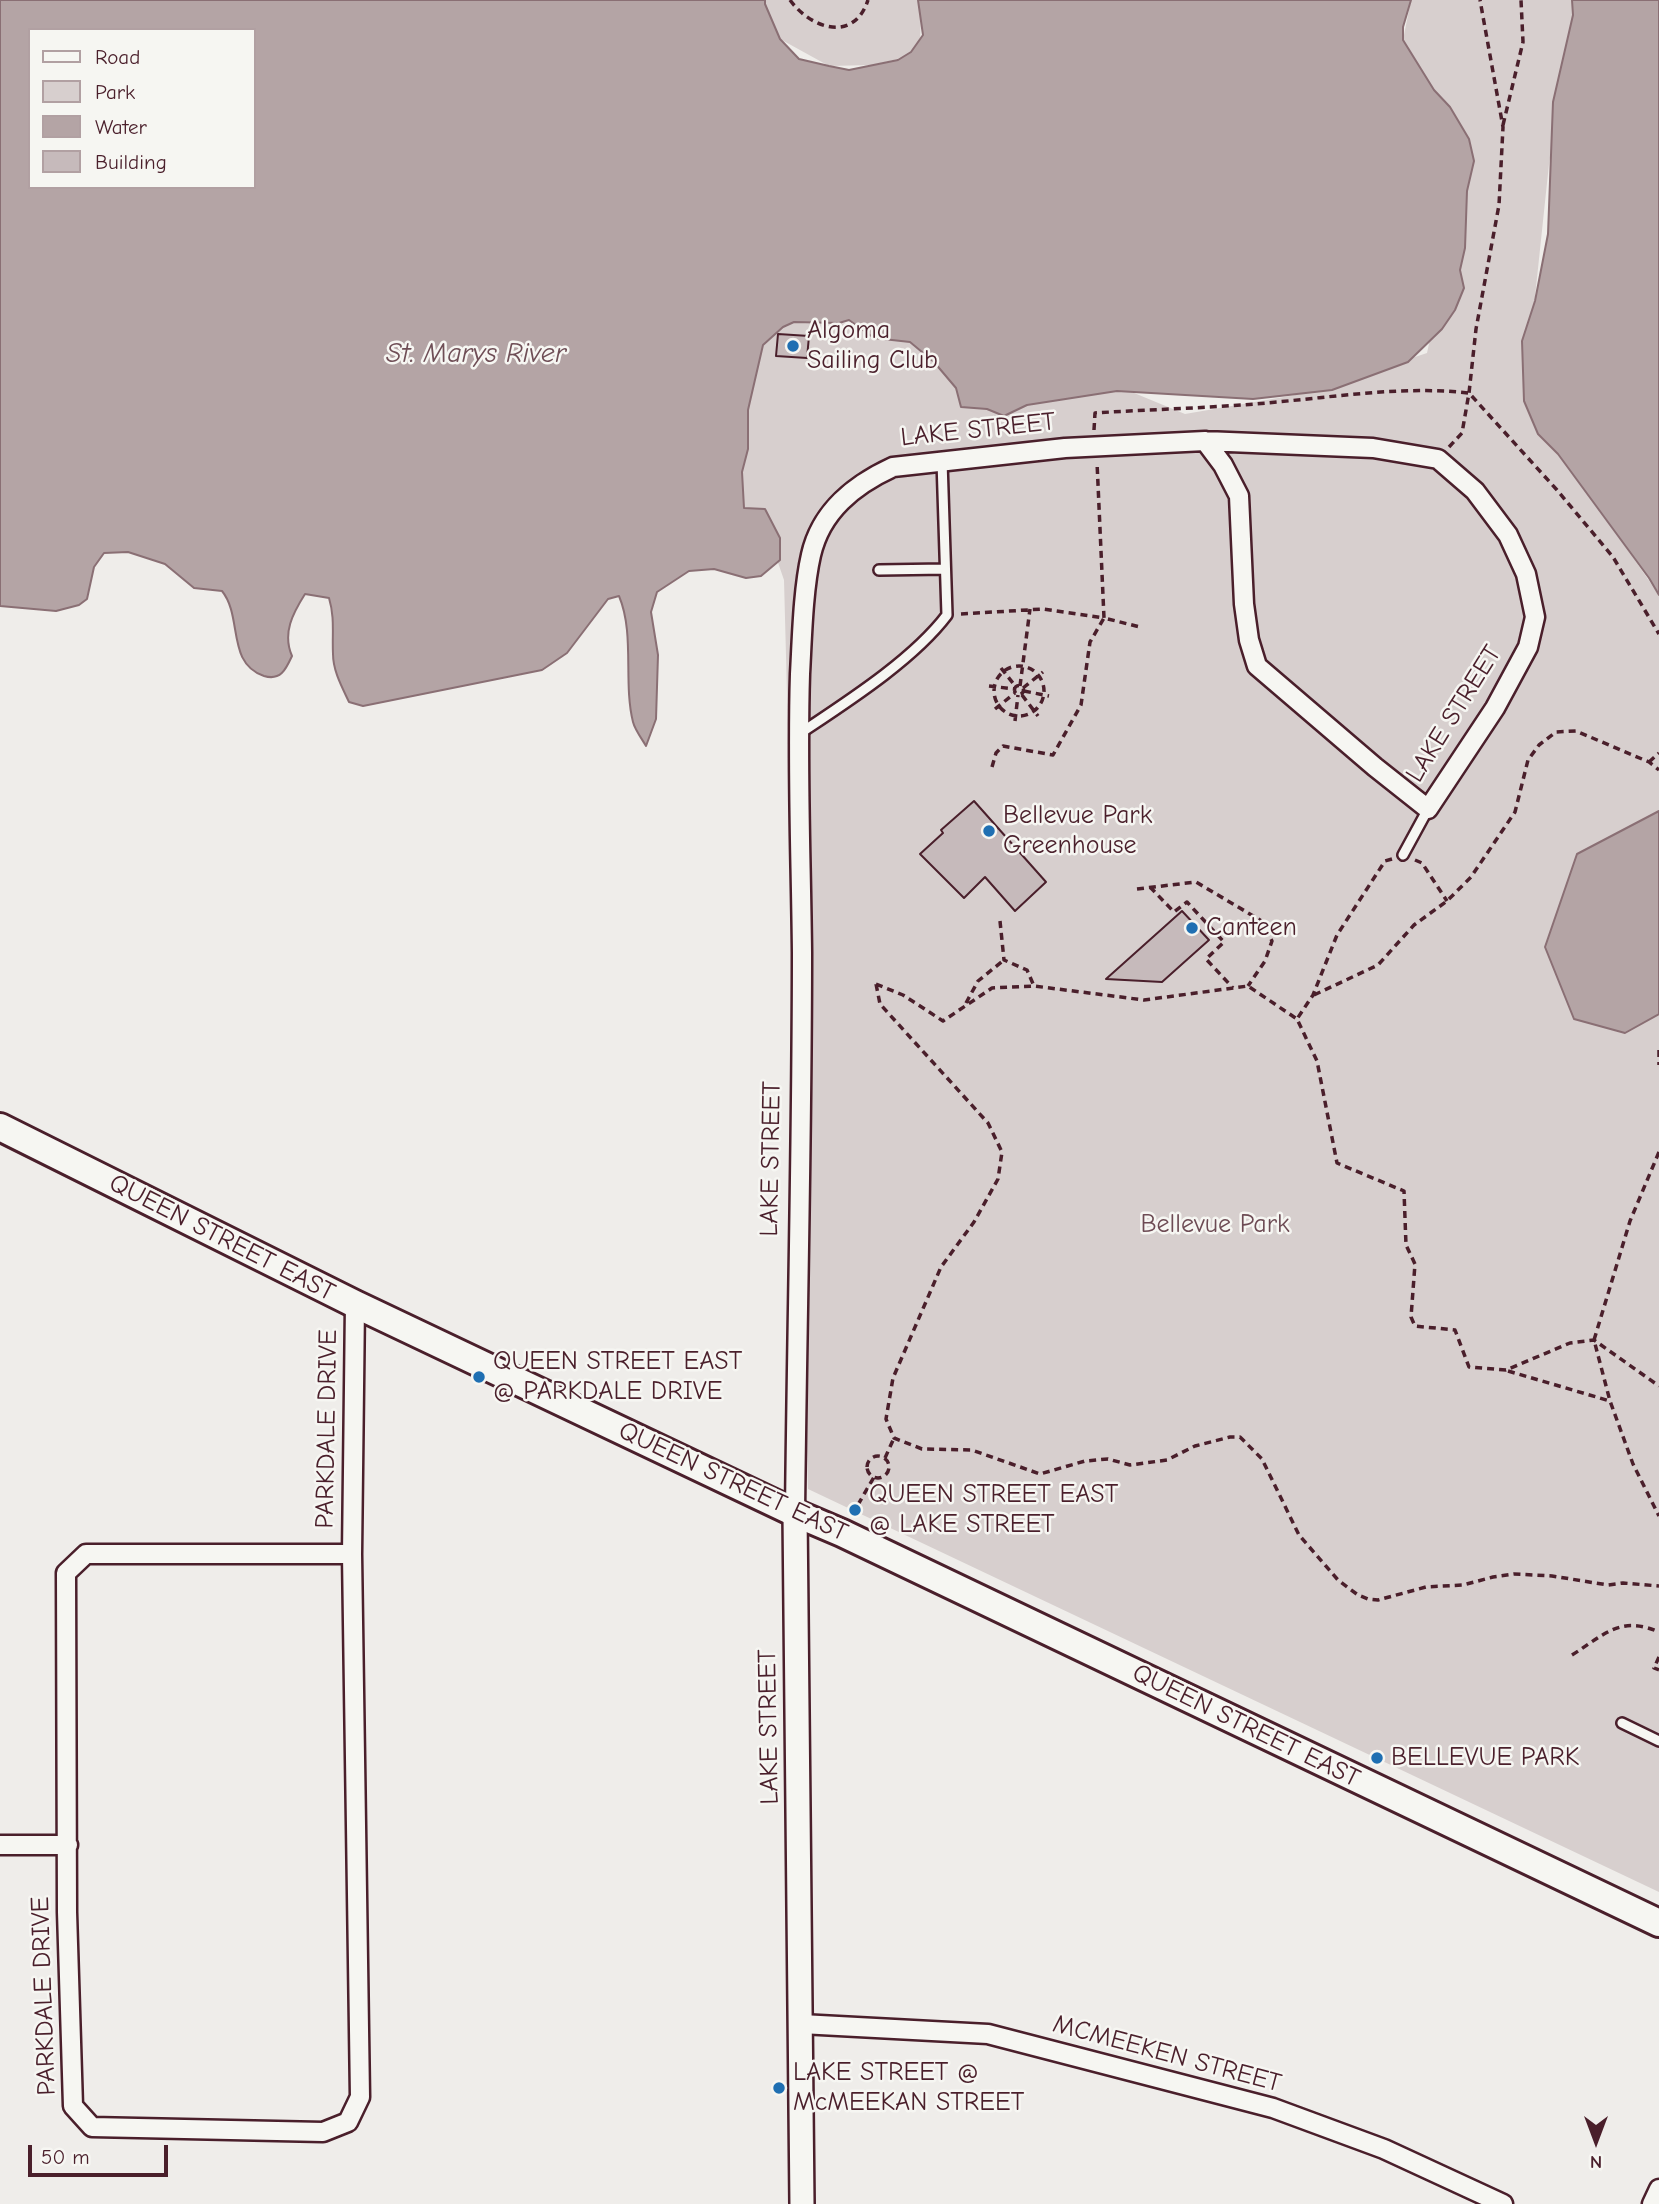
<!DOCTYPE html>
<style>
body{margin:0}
#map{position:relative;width:1659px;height:2204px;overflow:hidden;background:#efedea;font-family:"Comic Neue",sans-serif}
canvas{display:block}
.legend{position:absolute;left:28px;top:28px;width:228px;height:161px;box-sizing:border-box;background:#f6f6f2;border:2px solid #b1a0a2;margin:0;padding:9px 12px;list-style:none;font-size:21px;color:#4a1f2b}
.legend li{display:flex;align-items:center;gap:14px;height:35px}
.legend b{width:35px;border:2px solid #b1a0a2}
.north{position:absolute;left:1561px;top:2106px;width:70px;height:70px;-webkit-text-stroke:5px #f6f6f2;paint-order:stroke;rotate:180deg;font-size:19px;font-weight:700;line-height:28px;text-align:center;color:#4a1f2b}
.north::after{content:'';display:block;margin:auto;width:24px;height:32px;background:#4a1f2b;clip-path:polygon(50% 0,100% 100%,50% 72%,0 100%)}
.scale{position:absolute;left:28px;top:2145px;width:140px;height:32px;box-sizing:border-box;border:4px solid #4a1f2b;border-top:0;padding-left:9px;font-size:21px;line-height:24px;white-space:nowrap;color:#4a1f2b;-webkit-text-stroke:5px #f6f6f2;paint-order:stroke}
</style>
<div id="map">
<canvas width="1659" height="2204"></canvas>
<ul class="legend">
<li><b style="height:9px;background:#f6f6f2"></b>Road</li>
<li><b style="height:19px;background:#d7cfce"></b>Park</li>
<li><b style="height:19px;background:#b4a4a5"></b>Water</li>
<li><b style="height:19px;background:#c6babb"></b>Building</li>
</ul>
<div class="north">N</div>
<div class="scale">50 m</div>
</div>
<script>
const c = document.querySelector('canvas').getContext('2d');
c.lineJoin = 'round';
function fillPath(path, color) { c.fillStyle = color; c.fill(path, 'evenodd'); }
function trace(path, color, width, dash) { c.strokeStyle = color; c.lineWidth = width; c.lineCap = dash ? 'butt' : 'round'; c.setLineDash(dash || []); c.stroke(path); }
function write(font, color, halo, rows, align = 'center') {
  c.font = font + ' "Comic Neue",sans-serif'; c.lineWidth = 5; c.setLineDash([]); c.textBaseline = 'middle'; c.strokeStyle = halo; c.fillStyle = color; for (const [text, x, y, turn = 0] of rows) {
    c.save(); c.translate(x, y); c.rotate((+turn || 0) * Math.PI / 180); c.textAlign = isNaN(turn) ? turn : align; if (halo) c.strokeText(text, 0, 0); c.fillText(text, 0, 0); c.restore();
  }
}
fillPath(new Path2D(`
 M765,0H921L920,54L872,65L829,66L780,39L765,4Z
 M1411,0H1572L1573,15L1549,164L1524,401L1659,595V811L1577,854L1625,1033L1659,1014V1892L808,1489L784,580L775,554L709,547L742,346L794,322L871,324L1071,367L1185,414L1307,393L1427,353L1471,151L1403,40Z`), '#d7cfce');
const water = new Path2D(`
 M0,0H765V4L780,39L799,59L829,66L849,70L898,60L911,52L923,35L918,0H1411L1403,27V40L1434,90L1450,107L1469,139L1474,161L1467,191L1465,248L1460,270L1464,288L1455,310L1442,329L1408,362L1332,390L1253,399L1117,391L1027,405L1004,416L987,409L961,407L956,388L934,362L910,342L874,338L849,320L839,323L794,322L783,327L763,345L748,410V449L742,472L744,508L765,509L780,538V560L761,576L746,578L714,569L689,571L657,592L651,612L658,655L656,719L646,746C642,739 635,730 633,722C623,682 635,634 619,596L608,599L567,653L542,670L363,706L349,702C342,687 333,671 333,654C332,634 335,618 329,598L305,594C293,613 282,633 292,656C286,669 281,681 264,676C226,663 243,617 222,591L194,588L165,564L128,552L104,553L94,567L87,599L79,605L56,611L0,606ZM30,30H254V187H30Z
 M1572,0H1659V595L1649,578L1558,454L1538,434L1524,401L1522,341L1535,301L1548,234L1553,102L1573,15Z
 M1659,811V1014L1625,1033L1574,1019L1545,947L1577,854Z`);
fillPath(water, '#b4a4a5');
trace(water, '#8a6f74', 2);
const building = new Path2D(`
 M778,334L809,336L807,358L776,356Z
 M974,801L1046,882L1015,911L985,877L964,898L920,854L943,833L941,830Z
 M1182,911L1209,940L1162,982L1106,979Z`);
fillPath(building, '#c6babb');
trace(building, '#4a1f2b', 2);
const service = new Path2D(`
 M879,570L945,569
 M799,734C847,702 913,660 947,615L942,461
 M1403,855L1428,809
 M1622,1723L1659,1741`);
const minor = new Path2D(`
 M795,1513C797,1326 802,1139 802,952C801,859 797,767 800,674C802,638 803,590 811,555C821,511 854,485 893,467L1065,448L1205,441L1373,448L1438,459L1475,491L1508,535L1526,574L1535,617L1528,647L1495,708L1428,809L1375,767L1257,666L1249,640L1244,604L1239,496L1223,465L1205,441
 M352,1554H86L66,1573L67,1912L73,2106L92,2127L323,2132L348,2122L360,2097L352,1554L355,1304
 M0,1845H68
 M801,2024L988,2034L1273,2108L1384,2149L1503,2204
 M1652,2204L1659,2189`);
const tertiary = new Path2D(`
 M795,1513L802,2204`);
const secondary = new Path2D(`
 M0,1127L355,1304L795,1513L842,1533L1659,1923`);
trace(service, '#4a1f2b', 14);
trace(minor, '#4a1f2b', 23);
trace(tertiary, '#4a1f2b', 28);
trace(secondary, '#4a1f2b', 32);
trace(new Path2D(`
 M790,0C811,29 854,43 868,0
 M1503,125L1523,42L1521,0
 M1094,430L1095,413C1155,409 1216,408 1277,402C1341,396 1405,386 1469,393L1557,490L1613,557L1659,634
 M1449,447L1462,433L1469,393L1476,329L1499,205L1503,127L1480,0
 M961,614L1043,609L1104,618L1097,462
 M994 691a25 25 0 1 1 50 0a25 25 0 1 1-50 0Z
 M1001,668L1016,687
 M1014.5 690a4.5 4.5 0 1 1 9 0a4.5 4.5 0 1 1-9 0Z
 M989,686L1015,689
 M1020,686L1030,609
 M1023,688L1043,672
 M1024,691L1049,696
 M1022,695L1038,716
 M995,709L1015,693
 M1015,721L1018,695
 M1649,762L1659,753
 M992,767L996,753L1003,746L1053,755L1081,705L1090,642L1104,618L1140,627
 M1392,859L1385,861L1337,935L1313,995L1297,1019L1317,1061L1337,1163L1404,1191L1406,1245L1415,1264L1411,1317L1415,1326L1455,1330L1469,1367L1506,1370L1570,1343L1594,1340L1659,1386
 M1415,860L1422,863L1447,901
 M1150,887L1174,912L1187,902L1224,942L1206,959L1233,988
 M1137,889L1196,882L1260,920L1272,941L1265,961L1248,986
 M1000,921L1004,960L1027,970L1034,986
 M876,984L880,1004L988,1123L1002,1152L998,1179L974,1222L941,1267L893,1378L886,1419L894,1438L922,1449L972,1450L1040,1474L1085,1461L1108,1459L1130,1465L1167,1460L1195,1446L1230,1437H1240L1262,1459L1299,1535L1338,1580L1358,1595L1368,1599L1378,1600L1426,1587L1463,1585L1493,1577L1514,1574L1552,1576L1608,1585L1623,1583L1659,1586
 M876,984L903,995L943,1021L992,988L1034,986L1144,1000L1248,986L1297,1019
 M1314,995L1378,965L1414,925L1447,901L1471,877L1515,812L1528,760L1539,745L1556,732L1576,731L1649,762L1659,770
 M966,1003L978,981L1004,960
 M1659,1050V1065
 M1659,1152L1630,1221L1594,1340L1610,1401L1633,1464L1659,1516
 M1508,1371L1610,1401
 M867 1467a11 11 0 1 1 22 0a11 11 0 1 1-22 0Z
 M885,1458L894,1438
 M852,1515L874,1477
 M1572,1655C1604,1635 1620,1615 1659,1632
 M1659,1657L1654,1668L1659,1670`), '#4a1f2b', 3.5, [7, 5]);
trace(service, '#f6f6f2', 9);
trace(minor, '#f6f6f2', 18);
trace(tertiary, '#f6f6f2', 23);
trace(secondary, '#f6f6f2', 26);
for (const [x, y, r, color] of [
 [793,346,7,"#1f6fb2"],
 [989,831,7,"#1f6fb2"],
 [1192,928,7,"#1f6fb2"],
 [479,1377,7,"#1f6fb2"],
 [855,1510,7,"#1f6fb2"],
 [1377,1758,7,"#1f6fb2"],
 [779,2088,7,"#1f6fb2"]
]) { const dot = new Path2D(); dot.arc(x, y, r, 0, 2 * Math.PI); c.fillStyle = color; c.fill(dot); trace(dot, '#f6f6f2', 2.5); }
write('26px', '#4a1f2b', '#f6f6f2', [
 ["Algoma",807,331],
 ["Sailing Club",807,361],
 ["Bellevue Park",1003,816],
 ["Greenhouse",1003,846],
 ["Canteen",1206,928],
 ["QUEEN STREET EAST",493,1362],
 ["@ PARKDALE DRIVE",493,1392],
 ["QUEEN STREET EAST",869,1495],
 ["@ LAKE STREET",869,1525],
 ["BELLEVUE PARK",1391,1758],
 ["LAKE STREET @",793,2073],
 ["McMEEKAN STREET",793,2103]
], 'left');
write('26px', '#4a1f2b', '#f6f6f2', [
 ["LAKE STREET",978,430,-6],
 ["LAKE STREET",1454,714,-58],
 ["LAKE STREET",771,1159,-89],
 ["QUEEN STREET EAST",222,1238,27],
 ["PARKDALE DRIVE",327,1429,-89],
 ["QUEEN STREET EAST",733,1482,25],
 ["QUEEN STREET EAST",1246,1726,26],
 ["LAKE STREET",769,1727,-91],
 ["PARKDALE DRIVE",44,1996,-92],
 ["MCMEEKEN STREET",1167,2054,15]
]);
write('26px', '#6d4b54', '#f6f6f2', [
 ["Bellevue Park",1215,1225]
]);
write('italic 28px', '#6f4e56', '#f6f6f2', [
 ["St. Marys River",476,354]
]);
</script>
